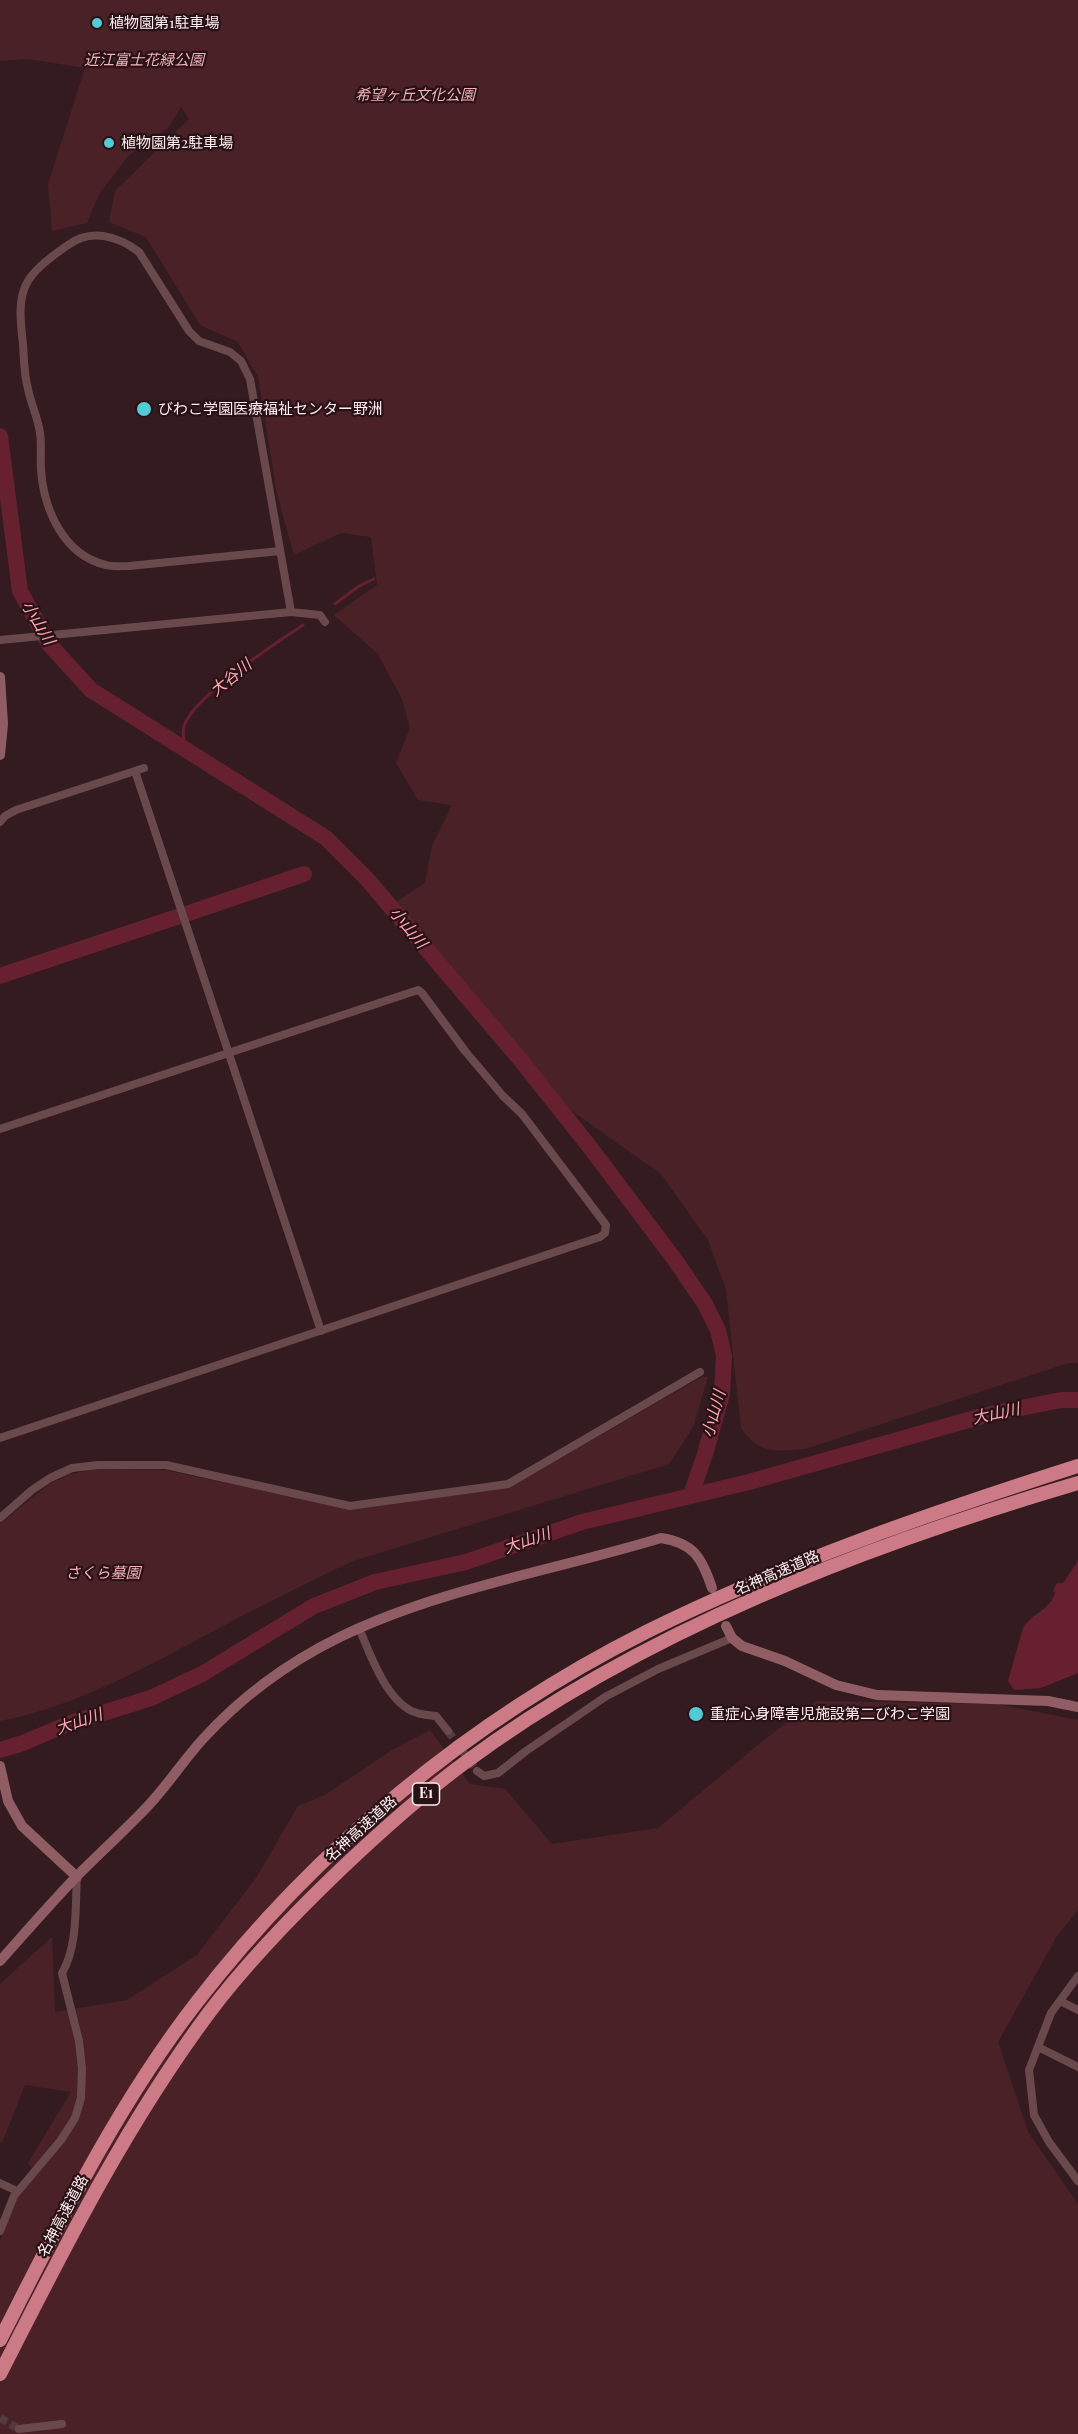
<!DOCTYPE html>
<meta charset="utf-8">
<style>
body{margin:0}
canvas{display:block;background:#331b1f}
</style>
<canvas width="1078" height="2434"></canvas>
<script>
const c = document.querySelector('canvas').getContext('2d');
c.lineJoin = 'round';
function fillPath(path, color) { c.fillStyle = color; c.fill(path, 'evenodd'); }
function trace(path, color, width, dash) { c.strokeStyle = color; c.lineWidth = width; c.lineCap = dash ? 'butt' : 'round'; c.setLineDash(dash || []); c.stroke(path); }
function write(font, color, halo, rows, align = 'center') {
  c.font = font + ' "Playfair Display","Noto Sans JP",serif'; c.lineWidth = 4.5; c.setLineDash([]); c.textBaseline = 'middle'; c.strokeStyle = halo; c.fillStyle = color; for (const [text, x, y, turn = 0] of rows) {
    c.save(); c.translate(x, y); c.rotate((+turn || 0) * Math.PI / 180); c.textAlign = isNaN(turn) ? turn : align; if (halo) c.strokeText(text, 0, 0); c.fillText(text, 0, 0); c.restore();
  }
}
fillPath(new Path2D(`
 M0,0H1078V1363H1068L805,1449C775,1451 760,1455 741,1428L726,1289L708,1240L661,1174L565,1106L396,902L425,883L432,846L452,805L418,800L396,763L410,728L402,699L378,654L334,615L377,585L371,537L341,533L294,555L277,494L258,377L238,342L200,325L146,237L109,222L115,191L189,119L181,107L168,128L128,156L99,194L87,223L52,231L48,184L85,68L28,59L0,61Z
 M702,1377H708L693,1427L669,1464L356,1560C309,1581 263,1605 217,1629C148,1666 78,1706 0,1721V1524L49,1484L71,1474L95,1469L165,1470L352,1510L510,1487Z
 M816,1701L996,1704L1078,1720V1910L1057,1936L998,2042L1028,2132L1078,2204V2434H0V2240L18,2196L37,2175L28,2163L71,2092L25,2085L2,2143L0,2142V1984L52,1937L55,2012L127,2000L197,1955L256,1878L298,1806L325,1795L392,1750L430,1730L470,1784L505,1789L552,1844L658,1828L764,1740Z`), '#4b2128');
fillPath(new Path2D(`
 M1078,1561V1673L1041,1688L1014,1690L1008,1681L1023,1628C1031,1614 1052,1609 1055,1592L1053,1591L1057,1583H1063Z`), '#672030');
trace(new Path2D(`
 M335,604L359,586L374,579
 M185,749C184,742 182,733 184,726C196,694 274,645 303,625`), '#672030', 3);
trace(new Path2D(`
 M0,436L20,591L49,644L91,690L326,838L367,879L519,1058L589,1146L675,1260L705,1304L718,1330L724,1356L722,1394L705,1454L691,1495
 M189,913L304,874
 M0,976L177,917
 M0,1750L23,1743L68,1724L151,1698L202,1674L314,1606L375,1582L466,1562L582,1522L749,1482L986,1415L1061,1400H1078`), '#672030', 16);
trace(new Path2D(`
 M448,1731L477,1771
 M0,2418L19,2429`), '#523a3e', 8, [8, 4]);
trace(new Path2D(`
 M280,551L129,566C121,566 113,567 106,565C63,555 44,509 41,470C40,458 42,445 40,433C38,418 31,404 28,389C24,375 24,359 23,344C16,288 22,277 68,245C91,228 118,236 139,252L189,331L199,341L230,352L241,361L250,379L291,612
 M0,640L291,612L320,615L325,622
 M135,771L321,1331
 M0,822L5,816L16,810L144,768
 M0,1129L418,990L422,993L465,1051L503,1096L522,1114L606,1225L605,1233L600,1237L0,1438
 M0,1518L32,1490L50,1478L72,1468L98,1465H166L350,1506L508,1484L700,1372
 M359,1628C370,1654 387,1704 417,1713C423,1715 430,1715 436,1716L448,1731
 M477,1771L484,1776L498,1773L526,1751L605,1697L658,1669L732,1638
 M1078,1976L1051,2013L1029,2070L1034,2115L1049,2142L1078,2181
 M1060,2001L1078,2010
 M1038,2047L1078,2067
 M0,2183L17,2191
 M0,2231L14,2196L61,2140L75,2118L81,2098L82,2068L79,2041L62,1973C78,1946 75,1907 77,1877
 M19,2429L62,2424`), '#6a494d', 8);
trace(new Path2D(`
 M0,677L3,724L0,755
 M726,1626L732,1638L742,1646L785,1661L836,1685L877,1695L1048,1701L1078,1707
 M0,1766L8,1801L22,1826L77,1877
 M0,1961C25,1933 50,1904 76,1877C100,1853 124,1831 147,1807C167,1786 183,1761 202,1740C240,1698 289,1662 340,1637C438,1589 556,1570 661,1538C694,1543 702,1558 712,1588`), '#915d64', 10);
trace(new Path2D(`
 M0,2340C59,2224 117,2105 197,2002C316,1848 471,1720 646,1632C785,1563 931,1513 1078,1466
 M0,2374C63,2250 125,2126 208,2014C247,1962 294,1914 341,1869C380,1832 420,1796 463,1764C643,1630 865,1546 1078,1483`), '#cb7a86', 14);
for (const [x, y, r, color] of [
 [97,23,6,"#52cbd7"],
 [109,143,6,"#52cbd7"],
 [144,409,8,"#52cbd7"],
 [696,1714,8,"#52cbd7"]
]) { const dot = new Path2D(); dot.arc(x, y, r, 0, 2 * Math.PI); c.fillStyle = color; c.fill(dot); trace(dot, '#281216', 2); }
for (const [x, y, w] of [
 [426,1794,27]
]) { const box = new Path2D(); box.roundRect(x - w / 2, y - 11, w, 22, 4.5); c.fillStyle = '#281216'; c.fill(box); trace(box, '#ffedef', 1.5); }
write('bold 14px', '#ffedef', null, [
 ["E1",426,1794]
]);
write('15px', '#ffedef', '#281216', [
 ["植物園第1駐車場",109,23],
 ["植物園第2駐車場",121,143],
 ["びわこ学園医療福祉センター野洲",158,409],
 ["重症心身障害児施設第二びわこ学園",710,1714]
], 'left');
write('italic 15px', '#f5b2bb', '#281216', [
 ["近江富士花緑公園",144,60],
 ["希望ヶ丘文化公園",415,95],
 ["さくら墓園",103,1573]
]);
write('15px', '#ffedef', '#281216', [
 ["名神高速道路",777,1573,-23],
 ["名神高速道路",361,1829,-42],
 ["名神高速道路",63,2216,-62]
]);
write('italic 16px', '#ffa6b3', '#281216', [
 ["小山川",38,623,59],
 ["大谷川",231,678,-39],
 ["小山川",408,928,50],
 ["小山川",714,1414,-75],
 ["大山川",996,1414,-12],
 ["大山川",527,1541,-19],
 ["大山川",79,1722,-19]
]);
</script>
